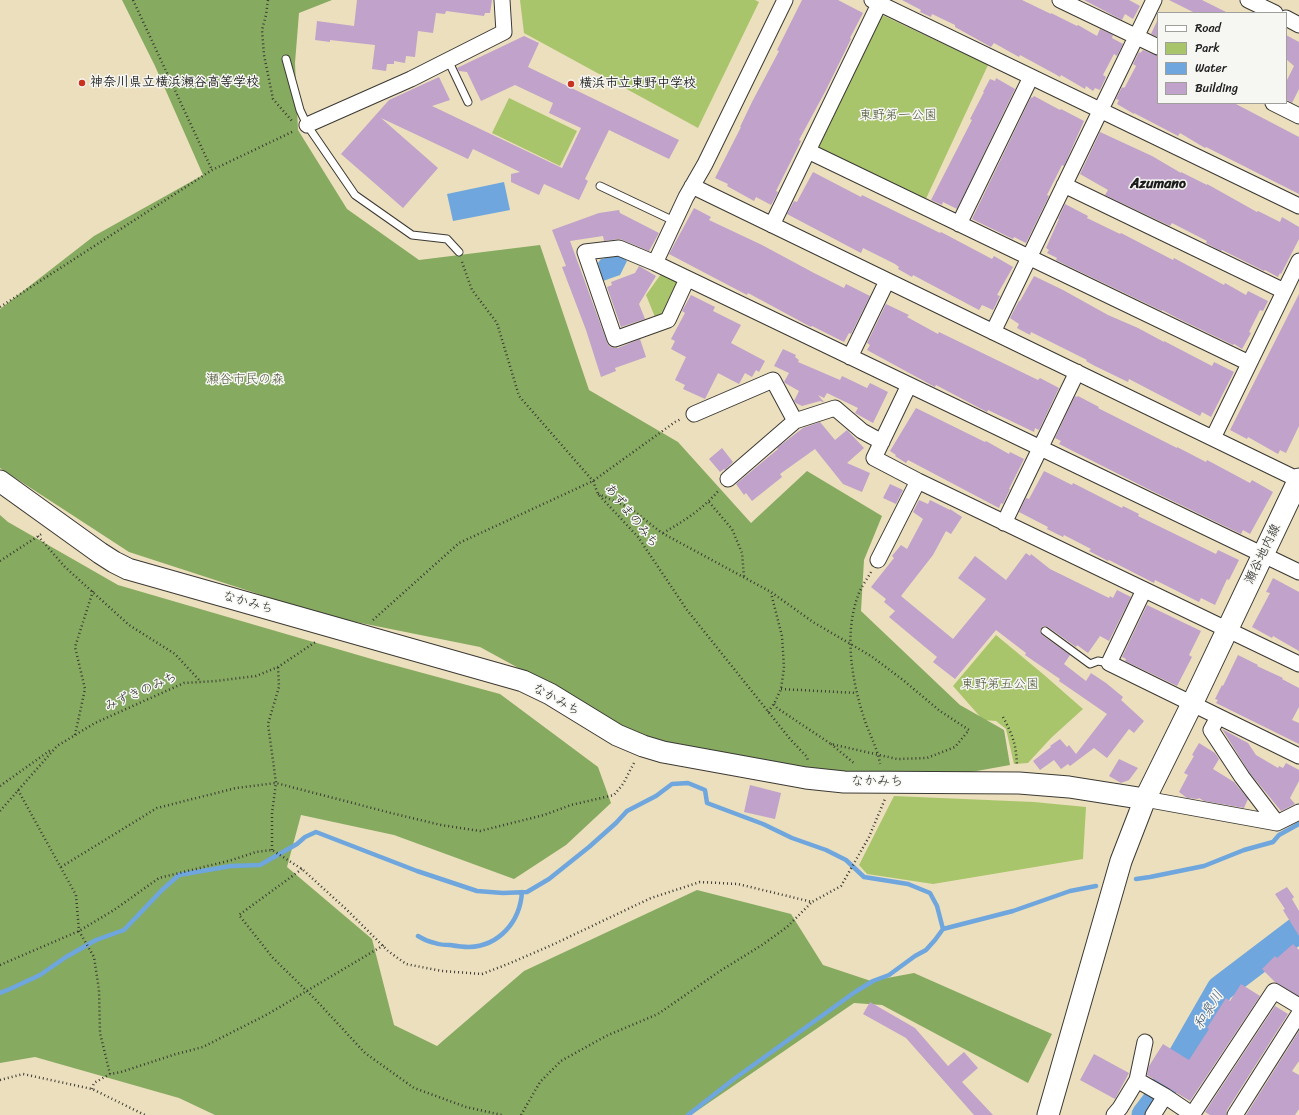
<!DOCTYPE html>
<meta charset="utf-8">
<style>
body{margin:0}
#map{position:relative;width:1299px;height:1115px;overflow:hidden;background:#ecdfbd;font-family:Sriracha,sans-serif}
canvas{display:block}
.legend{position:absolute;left:1157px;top:12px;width:130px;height:92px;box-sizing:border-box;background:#f6f6f2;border:1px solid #9f9f9c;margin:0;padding:5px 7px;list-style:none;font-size:12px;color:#1c1c1c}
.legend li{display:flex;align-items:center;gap:8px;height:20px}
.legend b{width:20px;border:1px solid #9f9f9c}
</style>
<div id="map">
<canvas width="1299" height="1115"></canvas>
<ul class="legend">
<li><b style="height:5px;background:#fff"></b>Road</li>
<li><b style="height:11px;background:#a9c56c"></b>Park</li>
<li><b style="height:11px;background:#6ea6dd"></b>Water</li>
<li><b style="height:11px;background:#c0a2cb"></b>Building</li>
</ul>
</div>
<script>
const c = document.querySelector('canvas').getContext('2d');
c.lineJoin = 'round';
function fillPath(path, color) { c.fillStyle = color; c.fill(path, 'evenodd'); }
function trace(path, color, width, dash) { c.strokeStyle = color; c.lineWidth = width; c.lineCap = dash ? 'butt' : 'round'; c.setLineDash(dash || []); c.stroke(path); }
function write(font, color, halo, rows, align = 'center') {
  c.font = font + ' Sriracha,"Klee One",sans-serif'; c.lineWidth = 3; c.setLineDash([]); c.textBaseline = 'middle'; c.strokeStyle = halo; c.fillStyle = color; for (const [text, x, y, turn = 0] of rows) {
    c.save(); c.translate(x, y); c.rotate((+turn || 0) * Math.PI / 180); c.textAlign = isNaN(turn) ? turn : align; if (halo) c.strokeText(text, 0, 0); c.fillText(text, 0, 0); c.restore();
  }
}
fillPath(new Path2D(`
 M520,0H755L759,2L698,128L524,33Z
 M880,14L988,65L924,203L816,152Z
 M509,98L577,131L560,166L492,133Z
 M661,274L678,282L662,321L657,322L646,295Z
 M996,635L1043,674L1083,709L1051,738L1028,763L1014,764L1006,729L996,721L983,720L953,686Z
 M894,796L1034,802L1086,807L1083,859L933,884L867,874L859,865Z`), '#a9c56c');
fillPath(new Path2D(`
 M122,0H332L299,13L295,63L298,130L347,209L419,260L540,245L589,390L678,442L751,523L807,471L882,516L864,560L861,611L960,705L1004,730L1010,765L960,774L850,777L647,741L557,689L480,647L326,616L129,552L0,468V309L94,236L203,175L155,66Z
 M0,515L8,522L118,585L375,660L500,694L598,767L611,803L566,845L514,879L394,835L301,815L287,867L372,939L394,1025L437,1046L524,971L697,890L791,914L823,965L871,981L914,973L1052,1034L1028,1083L882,1005L854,1003L691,1115H215L179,1098L35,1057L0,1063Z`), '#86aa60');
fillPath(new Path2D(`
 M504,182L510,210L453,221L447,194Z
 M619,255L627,261L620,275L603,281L598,263L601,259Z`), '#6ea6dd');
trace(new Path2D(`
 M1136,879L1150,877L1204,866L1244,850L1273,842L1279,835L1299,824
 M418,936C423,939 429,942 435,943C440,945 445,945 450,945C456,946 463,947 469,947C499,946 520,922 522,892
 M0,993L10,989L40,975L66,957L96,940L124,930L162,890L179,875L231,866L260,865L297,844L305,837L316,832L417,871L477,891L503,893L527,892L549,879L589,847L616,823L627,811L656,796L672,784L688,783L705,790L707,803L763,824L792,838L826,850L846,860L864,877L908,884L930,893L937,906L943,929
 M688,1115L734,1079L855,992L873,981L889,975L915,956L926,950L935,940L943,929L1013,911L1070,891L1096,886`), '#6ea6dd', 4.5);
trace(new Path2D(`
 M1145,1115L1155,1102L1220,989L1299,929`), '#6ea6dd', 27);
fillPath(new Path2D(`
 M357,0H492L490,13H485L484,16L446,11L445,14L436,13L433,33L418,31L415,57L406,56L405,63L394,61V64H387L386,71L372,69L375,45L330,40V42L315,40L317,21L354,26Z
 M802,0H838L863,13L850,38L851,39L826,90L799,140L801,141L776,191L778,192L771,205L756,197L754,201L727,186L728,184L715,178L741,127H740L752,102L779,51L777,50Z
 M902,0H1022L1051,14V13L1077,26L1078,25L1097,36L1100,29L1113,35L1112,38L1123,44L1117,56L1114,54L1103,75L1106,77L1100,90L1095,88L1093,91L1086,86L1085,89L1061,75L1060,77L1055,74L1020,55L1019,57L994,43L991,47L955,27V25L932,14L931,17L920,12L921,10Z
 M1084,0H1129L1140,6L1133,19L1125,14L1122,20Z
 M1169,0H1202L1228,13H1195Z
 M1158,19V37L1151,34Z
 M1286,35L1299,42V89L1292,103L1286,99V82L1294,66L1286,59Z
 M524,36L539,43L528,67L679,140L669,159L609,130L585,179L588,181L579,200L544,184L539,195L511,182V174L520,172L473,149L468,159L381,118L438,168L403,208L341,154L389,100L439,77L450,100L432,106L562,168L581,128L549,113L553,103L515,85L481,101L467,72L459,71L457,68Z
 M1143,50L1158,56V103H1234L1299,137V194L1206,147L1205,148L1180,133L1178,136L1134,113V114L1117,104L1119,100L1116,99L1122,87L1123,88L1125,87L1136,66L1133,64L1139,52L1140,53Z
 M996,78L1015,89L957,209L943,202L942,205L931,200L972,120L970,119L984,92H983L990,79L995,81Z
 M1034,96L1060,110L1061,109L1084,121L1064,166L1062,165L1047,195L1049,196L1026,243L1014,237L1013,239L972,219L1031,97L1032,98Z
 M1100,132L1152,156L1181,173V172L1207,185V184L1257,212L1258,211L1280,222L1282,217L1299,227V239L1281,274L1280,273L1278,277L1265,270L1264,271L1222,250L1221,251L1206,243L1207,241L1172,223L1170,226L1105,195L1108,190L1080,174Z
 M813,172L861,197L862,195L913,220H914L940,233L941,232L992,259L994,256L1013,267L997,295L1000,296L993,310L982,305L979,310L913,275L912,277L898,269L899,267L895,264L863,248L861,253L787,214L794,201L797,202L799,198Z
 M1065,204L1088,216L1087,218L1120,234L1121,233L1173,260L1174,258L1224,285L1225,283L1246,295L1248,291L1268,301L1263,311L1260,310L1249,332L1251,333L1242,349L1234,344L1233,345L1179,319L1162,310V311L1068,266L1056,260L1057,258L1047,253L1049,250L1046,248L1059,219H1058Z
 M694,208L711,217L709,220L762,245L814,273L844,288L846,284L870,296L851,334L849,333L844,342L812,326L811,327L748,293L747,295L669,254Z
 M619,210L620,213L659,233L649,251L620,239L604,241L603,236L570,241L607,342L609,346L613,348H618L640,339L646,357L615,368L616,371L601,377L586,330L562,267L566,266L552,230L599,213Z
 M639,266L656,276L639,304L645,319L621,327L607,287L612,285L611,282L635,273Z
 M1034,276L1063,290L1108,315L1138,328L1164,342V341L1212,366L1214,362L1234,372L1211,417L1202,412L1200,416L1129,379L1128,382L1095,366L1086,361L1087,360L1031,332L1030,335L1017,328L1019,324L1010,318L1019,301H1020Z
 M1299,294V426L1286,453L1280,450L1278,454L1248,437L1247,439L1230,430Z
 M691,295L715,307L713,311L741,325L731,343L765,361L759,372L756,370L752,377L745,373L739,384L718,373L705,399L683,389L685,385L675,380L686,357L671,349L675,341L671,339L685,313L682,311Z
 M886,304L909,315L907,317L938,334L939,332L1038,380L1040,378L1059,388L1039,430L1035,428L1034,432L988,410L987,412L936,385L935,387L867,350L870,345L867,343Z
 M783,349L796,355L795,357L799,360L798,362L840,380L842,376L867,388L870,383L888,392L873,423L855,413L858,408L827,393L824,398L818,395L824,402H823L820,401L802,406L796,403L794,401L799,391L785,383L784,382L789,373L774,366Z
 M1075,396L1077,397L1078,396L1099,407L1098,408L1177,448V447L1206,462L1207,460L1250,483L1252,480L1273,492L1250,534L1243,530L1241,534L1154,492L1059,444L1061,441L1055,438Z
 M916,408L985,442L986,441L1009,454L1010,452L1024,459L1009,489H1010L1003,504L1001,503L999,508L908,460L906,463L895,456L896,455L890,451Z
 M820,422L835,440L847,430L864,448L847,463L870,473L862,492L843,484L815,449L780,474L782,477L752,501L746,493L744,495L736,484L778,449L777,448L786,441L803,428Z
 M722,448L733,462L725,470L724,469L720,472L709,459Z
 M1044,471L1072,485L1073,483L1122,508L1123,506L1139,514L1138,516L1216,554L1218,550L1239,560L1229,580L1227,579L1215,605L1201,598L1199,602L1155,580L1154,583L1109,560L1108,561L1089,551L1091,549L1064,535L1063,537L1047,529L1048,527L1019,512L1026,498L1029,499Z
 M890,484L903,490L896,504L883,498Z
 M919,500L928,504L930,500L950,510V509L962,517L951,534L946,531L933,555L901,596L953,639L986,599L958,578L975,556L1006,580L1026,553L1030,556L1031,554L1050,569L1109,598L1110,596L1113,598L1117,590L1131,597L1109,641L1100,636L1088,653L1077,645L1076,647L1048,627L1043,626L1040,630L1042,635L1070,655L1064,664L1086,681L1091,673L1106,683L1123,697L1121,700L1144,721L1134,733L1129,729L1107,758L1094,748L1070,766L1068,764L1061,769L1054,760L1040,770L1033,761L1051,747L1050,746L1060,739L1067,747L1069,745L1076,754L1107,714L1059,681L1060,679L1025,655L1026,653L996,630L955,679L933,662L937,657L889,617L895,611L884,602L886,599L871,587L894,558L892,556L901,545L907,549L923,519L913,512Z
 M1273,578L1299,592V651L1273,636L1272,638L1252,627L1270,593L1266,592Z
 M1147,605L1201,631L1189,655L1192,657L1177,686L1125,661L1126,659L1122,657Z
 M1238,655L1258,665L1257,666L1283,678L1282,679L1299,688V707L1292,720L1299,723V744L1216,703L1218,700L1215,699L1222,685L1223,686Z
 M1222,729L1248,743L1256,755L1278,768L1279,766L1283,768L1286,763L1299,770V781L1290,798L1295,804L1281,811L1249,772Z
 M1199,743L1215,753L1219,759L1213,769L1234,782L1248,799L1244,808L1204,801L1199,798L1198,799L1187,798L1179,792L1188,775L1184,773L1194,756L1192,755Z
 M1119,759L1138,768L1129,780L1121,783L1109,776Z
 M750,785L781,793L775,819L744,812Z
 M1287,887L1294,897L1292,899L1299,911V936L1283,910L1285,909L1275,894Z
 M1293,944L1299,950V996L1275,982L1262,969L1275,956L1277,958Z
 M1241,984L1260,996L1190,1101L1147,1075L1149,1066L1163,1044L1189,1060L1209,1029L1207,1028L1226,998L1230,1001Z
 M870,1002L915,1028L948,1066L964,1052L978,1068L962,1082L993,1115H974L906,1038L863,1014Z
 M1275,1006L1288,1014L1227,1110L1226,1115H1210L1205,1112Z
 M1299,1031V1061L1292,1071L1299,1075V1109L1295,1115H1246Z
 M1094,1054L1129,1073L1115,1099L1080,1080Z`), '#c0a2cb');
const lane = new Path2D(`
 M286,59L300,110L307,125L355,195L412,235L447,239L459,252
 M448,60L468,102
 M600,186L674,221
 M1045,631L1090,664L1098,661L1109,663`);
const street = new Path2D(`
 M872,0L1299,206
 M1060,0L1158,47
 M1248,0L1275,13
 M1286,18L1299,25
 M1273,103L1299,116
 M307,125L411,79L504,32L502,0
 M808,151L1249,363
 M1064,185L1284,291
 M692,186L1299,480
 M959,224L1031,77
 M772,225L881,0
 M655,263L686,197L705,164L785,0
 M687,279L668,320L615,339L585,252L619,248L655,263L1299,572
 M993,332L1154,0
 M850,357L887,281
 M909,385L874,458L918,481L1299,664
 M694,414L773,380L795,421
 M1213,438L1299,261
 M728,479L795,421L835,408L862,431L882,442
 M1004,523L1077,372
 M878,560L918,481
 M1144,590L1109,663L1299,756
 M1218,717L1211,730L1242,777L1277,823
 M1145,799L1277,823L1299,812
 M1137,1080L1165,1096L1193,1115
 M1114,1115L1120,1108L1137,1080L1145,1042
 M1153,1115L1165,1096
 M1192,1115L1274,991L1299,1006
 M1235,1115L1299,1014`);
const secondary = new Path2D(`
 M0,481L100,553L114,562L128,569L523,681L550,694L617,735L643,746L663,752L806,778L844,782L1019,783L1069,787L1145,799
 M1048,1115L1121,861L1145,799L1192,704L1299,479`);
trace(lane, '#3b3934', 9);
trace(street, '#3b3934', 17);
trace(secondary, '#3b3934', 23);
trace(new Path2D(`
 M133,0L212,170
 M268,0L266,15L262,30L264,55L273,99L292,121
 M462,262L472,290L497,323L519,396L593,481L598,494L638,537L687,610L790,739L807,757L808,761
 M0,307L212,170L294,131
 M598,494L630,508L662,533L771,592L813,622L871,656L903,680L940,711L969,730L955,747L927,758L897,759L831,744L777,708L774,704
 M709,502L732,529L742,553L744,577
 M663,533C684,521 703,509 719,490
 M38,536L65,567L129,625L175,654L201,682
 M0,561L43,533
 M871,572C867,579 862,586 859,593C843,633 852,682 865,721C870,736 878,749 880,764
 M373,620L459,543L593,481L675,422L681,419
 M781,689L857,693
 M768,712L774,704L781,689L784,668L782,636L771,593
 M1003,717C1013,736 1016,744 1017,765
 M75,735L85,689L75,647L93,591
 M831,744L855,764
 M0,786L52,749
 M18,790L76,895L79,931L94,957L99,990L100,1033L110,1074
 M0,811L57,746L95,723L184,683L216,681L256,676L278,667L317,641
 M272,850V813L276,783L268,724L279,687L278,667
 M61,867L157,808L236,788L276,783L391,813L441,825L480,831L544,815L571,805L614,795L623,784L635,761
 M302,869L239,915L273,958L314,998L365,1053L414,1088L466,1107L502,1115
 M0,965L79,931L114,910L159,878L232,860L256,852L272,850L302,869L346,909L388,951L406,964L442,971L482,974L508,964L552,945L651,898L700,882L738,884L812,902L841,886L869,837L885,799
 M0,1080L23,1074L92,1089L145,1115
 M92,1089L94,1083L110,1074L121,1072L176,1054L203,1047L268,1014L384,945
 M521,1115L540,1082L561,1061L606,1036L658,1014L720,971L762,945L787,927L812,902`), '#3b3934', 2.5, [1, 3]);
trace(lane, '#fff', 7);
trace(street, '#fff', 15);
trace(secondary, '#fff', 21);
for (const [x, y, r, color] of [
 [82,83,4,"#c8321e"],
 [571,84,4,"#c8321e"]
]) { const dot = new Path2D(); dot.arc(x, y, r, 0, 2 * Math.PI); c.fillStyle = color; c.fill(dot); trace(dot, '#f6f6f2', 1.5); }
write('bold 13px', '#1c1c1c', '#f6f6f2', [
 ["神奈川県立横浜瀬谷高等学校",90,83],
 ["横浜市立東野中学校",579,84]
], 'left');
write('13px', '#4d5738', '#f6f6f2', [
 ["東野第一公園",898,116],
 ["瀬谷市民の森",245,380],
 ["東野第五公園",1000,685]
]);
write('13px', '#1c1c1c', '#f6f6f2', [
 ["あずまのみち",631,516,51],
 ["瀬谷地内線",1263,554,-64],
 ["なかみち",248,603,16],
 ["みずきのみち",141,692,-24],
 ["なかみち",556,700,29],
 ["なかみち",877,782]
]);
write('bold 14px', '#1c1c1c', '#f6f6f2', [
 ["Azumano",1158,184]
]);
write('italic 14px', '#415a73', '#f6f6f2', [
 ["和泉川",1209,1010,-58]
]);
</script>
